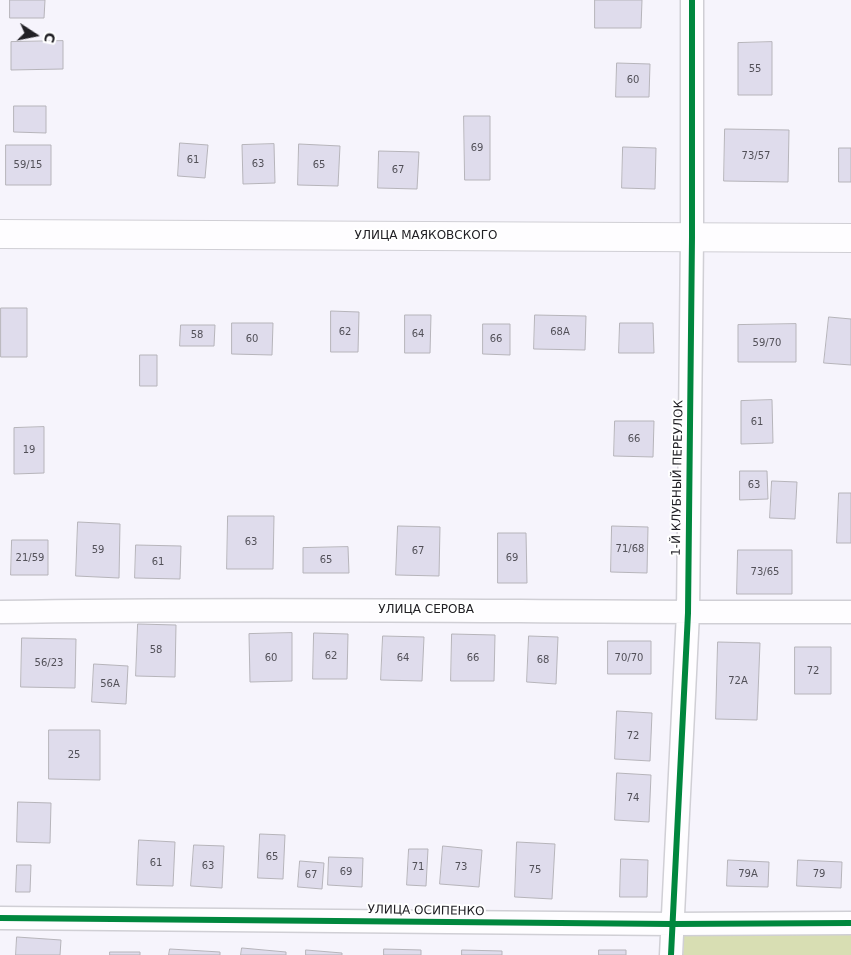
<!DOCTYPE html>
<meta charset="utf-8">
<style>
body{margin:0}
#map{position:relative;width:851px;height:955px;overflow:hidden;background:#f6f4fc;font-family:"DejaVu Sans",sans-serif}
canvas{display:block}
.north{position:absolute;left:10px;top:10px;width:50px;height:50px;-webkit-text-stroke:4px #fff;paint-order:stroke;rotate:101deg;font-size:14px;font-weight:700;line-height:20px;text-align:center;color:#212025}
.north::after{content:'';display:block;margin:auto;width:18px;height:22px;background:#212025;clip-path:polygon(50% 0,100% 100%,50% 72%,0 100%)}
</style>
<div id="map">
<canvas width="851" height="955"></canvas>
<div class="north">С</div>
</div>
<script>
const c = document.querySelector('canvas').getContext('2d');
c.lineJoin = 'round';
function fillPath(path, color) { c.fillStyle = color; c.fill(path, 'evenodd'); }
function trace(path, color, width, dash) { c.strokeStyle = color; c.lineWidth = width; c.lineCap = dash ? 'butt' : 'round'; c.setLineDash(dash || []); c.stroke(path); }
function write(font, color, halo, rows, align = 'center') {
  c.font = font + ' "DejaVu Sans",sans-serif'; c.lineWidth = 4; c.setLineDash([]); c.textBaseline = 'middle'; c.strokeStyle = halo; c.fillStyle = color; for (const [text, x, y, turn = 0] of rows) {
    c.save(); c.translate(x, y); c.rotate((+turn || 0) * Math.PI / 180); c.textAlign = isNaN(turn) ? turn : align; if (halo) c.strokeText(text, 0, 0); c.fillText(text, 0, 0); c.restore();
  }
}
fillPath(new Path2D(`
 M851,933V955H683L684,934Z`), '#d8deb3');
const building = new Path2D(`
 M10,0H45L44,18H10Z
 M595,0H642L641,28H595Z
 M63,41V69L11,70V42Z
 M772,42V95H738V43Z
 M617,63L650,64L649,97H616Z
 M14,106H46V133L14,132Z
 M464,116H490V180H465Z
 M725,129L789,130L788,182L724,181Z
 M180,143L208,145L205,178L178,176Z
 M274,144L275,183L243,184L242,145Z
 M299,144L340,146L338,186L298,185Z
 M6,145H51V185H6Z
 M623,147L656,148L655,189L622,188Z
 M839,148H851V182H839Z
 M379,151L419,152L417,189L378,188Z
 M1,308H27V357H1Z
 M331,311L359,312L358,352H331Z
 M405,315H431L430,353H405Z
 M535,315L586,316L585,350L534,349Z
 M829,317L851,319V365L824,363Z
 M232,323H273L272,355L232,354Z
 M620,323H653L654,353H619Z
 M483,324H510V355L483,354Z
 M796,324V362H738V325Z
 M181,325H215L214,346H180Z
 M140,355H157V386H140Z
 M772,400L773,443L741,444V401Z
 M615,421H654L653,457L614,456Z
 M44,427V473L14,474V428Z
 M740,471H767L768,499L740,500Z
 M772,481L797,482L795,519L770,518Z
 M839,493H851V543H837Z
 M228,516H274L273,569H227Z
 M78,522L120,524L119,578L76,576Z
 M398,526L440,527L439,576L396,575Z
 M612,526L648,527L647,573L611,572Z
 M498,533H526L527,583H498Z
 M12,540H48V575H11Z
 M136,545L181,546L180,579L135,578Z
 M348,547L349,573H303V548Z
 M738,550H792V594H737Z
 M138,624L176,625L175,677L136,676Z
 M292,633V681L250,682L249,634Z
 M314,633L348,634L347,679H313Z
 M452,634L495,635L494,681H451Z
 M383,636L424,637L422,681L381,680Z
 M529,636L558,637L556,684L527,682Z
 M22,638L76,639L75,688L21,687Z
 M608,641H651V674H608Z
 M718,642L760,643L757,720L716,719Z
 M795,647H831V694H795Z
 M94,664L128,666L126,704L92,702Z
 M617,711L652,713L650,761L615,759Z
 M49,730H100V780L49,779Z
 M617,773L651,775L649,822L615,820Z
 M18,802L51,803L50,843L17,842Z
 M260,834L285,835L283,879L258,878Z
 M139,840L175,842L173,886L137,885Z
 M517,842L555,844L552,899L515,897Z
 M194,845L224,846L222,888L191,886Z
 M443,846L482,850L479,887L440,884Z
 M409,849H428L426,886L407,885Z
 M329,857L363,858L362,887L328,885Z
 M621,859L648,860L647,897H620Z
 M728,860L769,862L768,887L727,886Z
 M798,860L842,862L841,888L797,886Z
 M300,861L324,863L322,889L298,887Z
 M17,865H31L30,892H16Z
 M17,937L61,940L60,955H16Z
 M242,948L286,952V955H241Z
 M170,949L220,952V955H169Z
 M384,949L421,950V955H384Z
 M306,950L342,953V955H306Z
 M462,950L502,951V955H462Z
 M599,950H626V955H599Z
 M110,952H140V955H110Z`);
fillPath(building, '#dfdcec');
trace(building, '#b6b4ba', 1);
const minor = new Path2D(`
 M0,612C284,607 567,613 851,612
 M0,918L672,924L851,923
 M671,955L688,613L692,237V0`);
const primary = new Path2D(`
 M0,234L851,238`);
trace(minor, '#d0cfd5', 25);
trace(primary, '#d0cfd5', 30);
trace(minor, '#fefdff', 22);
trace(primary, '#fefdff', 28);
trace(new Path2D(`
 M0,918L672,924L851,923
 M671,955L688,613L692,237V0`), '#00873e', 6);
write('10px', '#525058', null, [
 ["55",755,69],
 ["60",633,80],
 ["69",477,148],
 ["73/57",756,156],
 ["61",193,160],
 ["63",258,164],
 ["59/15",28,165],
 ["65",319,165],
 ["67",398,170],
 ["62",345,332],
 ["68А",560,332],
 ["64",418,334],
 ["58",197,335],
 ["60",252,339],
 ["66",496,339],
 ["59/70",767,343],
 ["61",757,422],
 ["66",634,439],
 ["19",29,450],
 ["63",754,485],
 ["63",251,542],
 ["71/68",630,549],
 ["59",98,550],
 ["67",418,551],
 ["21/59",30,558],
 ["69",512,558],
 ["65",326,560],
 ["61",158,562],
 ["73/65",765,572],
 ["58",156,650],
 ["62",331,656],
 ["60",271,658],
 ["64",403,658],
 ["66",473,658],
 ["70/70",629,658],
 ["68",543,660],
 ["56/23",49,663],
 ["72",813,671],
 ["72А",738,681],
 ["56А",110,684],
 ["72",633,736],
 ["25",74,755],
 ["74",633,798],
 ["65",272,857],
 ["61",156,863],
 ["63",208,866],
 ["71",418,867],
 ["73",461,867],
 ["75",535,870],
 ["69",346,872],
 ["79А",748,874],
 ["79",819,874],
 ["67",311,875]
]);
write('12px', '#212025', '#fff', [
 ["УЛИЦА МАЯКОВСКОГО",426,236],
 ["1-Й КЛУБНЫЙ ПЕРЕУЛОК",678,478,-89],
 ["УЛИЦА СЕРОВА",426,610],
 ["УЛИЦА ОСИПЕНКО",426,911,1]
]);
</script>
